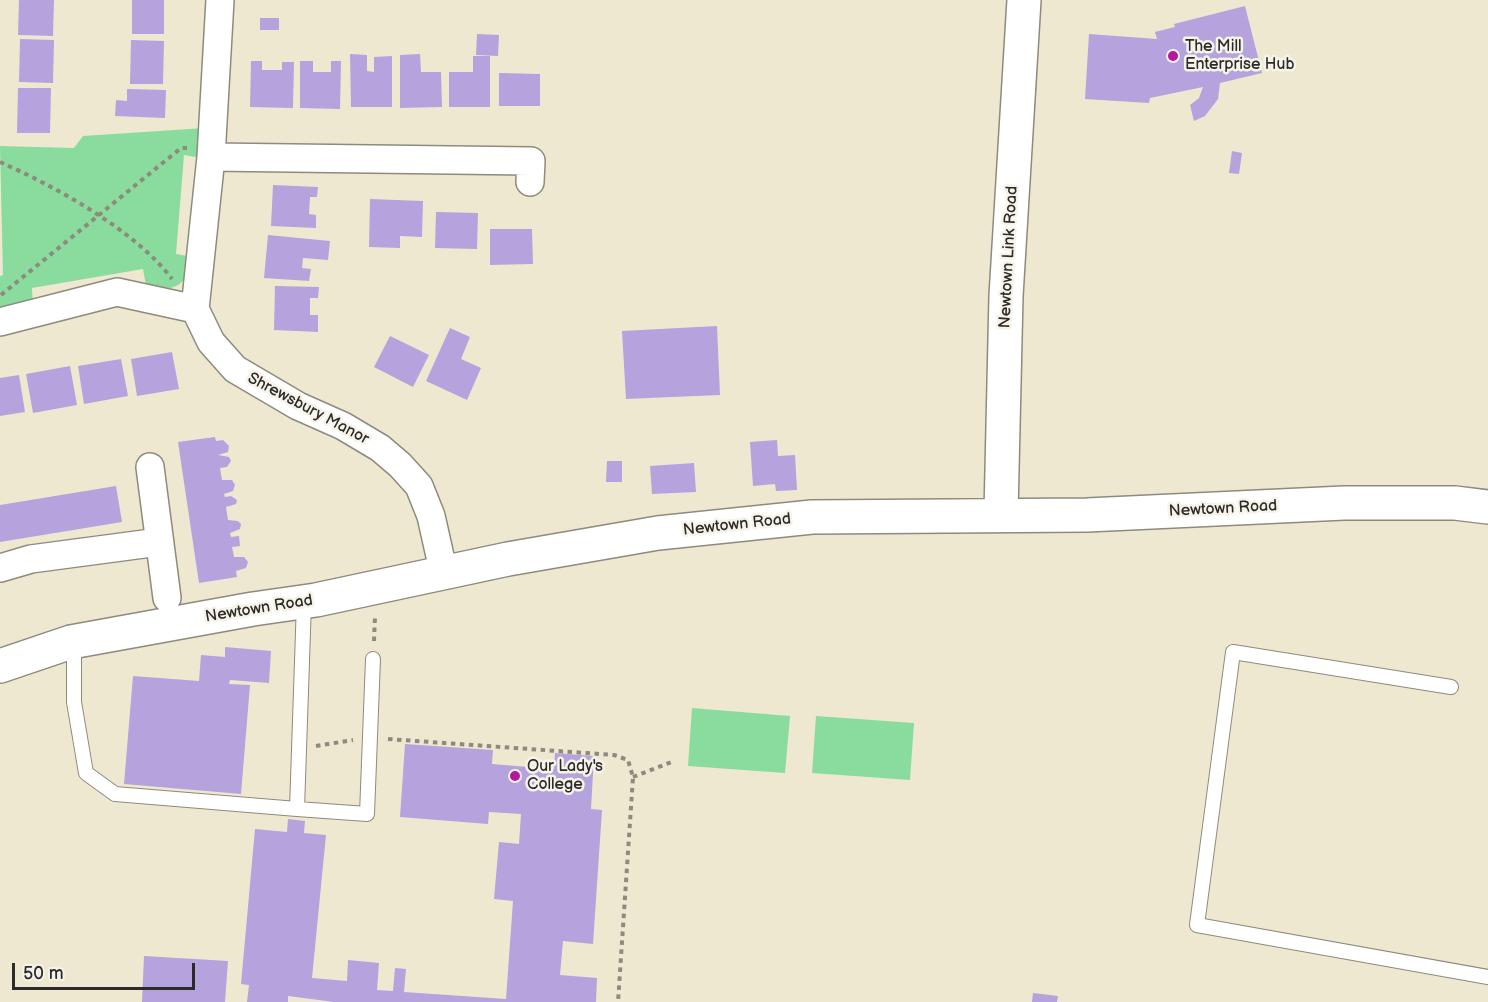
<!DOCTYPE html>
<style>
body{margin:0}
#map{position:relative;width:1488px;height:1002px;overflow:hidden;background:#efe8d0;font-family:"Balsamiq Sans",sans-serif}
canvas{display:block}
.scale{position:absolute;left:12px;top:963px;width:183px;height:27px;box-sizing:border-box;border:3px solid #2b2b2b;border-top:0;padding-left:8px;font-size:18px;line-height:21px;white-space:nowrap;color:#2b2b2b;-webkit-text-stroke:4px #f7f3e8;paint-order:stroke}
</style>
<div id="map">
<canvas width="1488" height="1002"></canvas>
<div class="scale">50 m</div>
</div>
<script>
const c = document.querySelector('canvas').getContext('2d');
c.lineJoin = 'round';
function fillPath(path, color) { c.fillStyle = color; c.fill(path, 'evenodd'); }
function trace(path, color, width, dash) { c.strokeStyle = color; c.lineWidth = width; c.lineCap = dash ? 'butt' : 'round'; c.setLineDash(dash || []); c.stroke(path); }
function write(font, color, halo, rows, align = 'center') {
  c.font = font + ' "Balsamiq Sans",sans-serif'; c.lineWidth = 5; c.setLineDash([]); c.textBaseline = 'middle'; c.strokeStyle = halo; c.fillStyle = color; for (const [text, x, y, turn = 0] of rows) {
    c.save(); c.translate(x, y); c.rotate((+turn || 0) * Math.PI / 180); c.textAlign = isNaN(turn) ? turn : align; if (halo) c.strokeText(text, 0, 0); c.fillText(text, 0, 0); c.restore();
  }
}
fillPath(new Path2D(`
 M205,128L201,158L184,155L176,254L192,257C186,288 176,289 147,291L143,269L32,288L33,306L0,309V276L3,275L0,146L74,148L83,136Z
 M692,708L790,716L785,773L688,766Z
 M816,716L914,723L910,780L812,773Z`), '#89dc9d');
fillPath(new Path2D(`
 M19,0H54L53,36L18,35Z
 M132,0H164V34H132Z
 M1245,6L1262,73L1220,83L1218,99L1205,116L1194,121L1190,105L1199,98L1203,87L1150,98L1149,103L1085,99L1089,34L1157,39L1155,32L1175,27L1174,24Z
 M260,18H279V30H260Z
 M477,34L499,35L498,56L476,55Z
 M20,39L54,40L53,83L19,82Z
 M131,40L164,41L163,84H130Z
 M350,54L367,55V71L374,72V57L392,56V107H351Z
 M420,54L421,72H441L442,107L400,108V55Z
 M473,56H490V107H449V72H473Z
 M251,61H262V70H282V62H294L293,108L250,107Z
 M300,61H313V72H331V61H341L340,109L300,108Z
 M499,73L540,74V106H499Z
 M18,88H51L50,133H17Z
 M127,89L166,90L165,118L115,116L116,100L127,101Z
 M1232,151L1242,153L1239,174L1229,173Z
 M273,185L318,187L317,197H310L309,214L316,215V228L271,226Z
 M370,199L423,201L422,237L400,236V248L369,247Z
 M436,212L478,213L477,249L435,248Z
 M490,229H532L533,264L490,265Z
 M268,235L330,241L328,260L303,258L302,268L311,269L309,281L264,278Z
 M275,286L319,287L318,298H310V315H318V332L274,330Z
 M717,326L720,395L626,399L622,331Z
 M450,328L470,337L461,359L481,368L467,400L426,381Z
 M390,336L429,355L413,387L374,367Z
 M172,352L179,389L137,396L131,359Z
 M121,359L128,396L84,404L78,366Z
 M70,366L77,405L33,413L26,374Z
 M19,375L25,412L0,416V378Z
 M215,437L216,441L223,440L229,446L228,452L218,455L229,457L231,461L227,467L220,468L222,480H232L235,485L233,491L224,494L225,497L231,496L237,500L236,504L226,507L228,520L238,521L241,524L240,529L230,533L231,537L239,536L240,546L232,547L234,557H244L248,562L246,568L236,571L237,577L199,583L178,442Z
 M777,440L778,456L795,455L797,490L776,491L775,484L753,486L750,442Z
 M607,461H622V482H606Z
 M694,463L696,492L652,494L650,466Z
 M116,486L122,522L0,542V505Z
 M225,647L271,651L269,683L230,680L229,684L250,685L241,794L124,784L133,676L199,681L201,655L225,657Z
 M405,744L493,750L492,764L554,769L555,753L594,756L591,809L602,810L593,944L563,941L560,975L597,978L596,1002H334L288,996V1002H247L249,985L241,984L255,829L287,832L288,819L305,821L304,833L326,835L312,978L347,981L348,960L379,963L377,990L393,991L395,968L406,969L404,992L506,999L513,901L494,899L499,842L519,844L521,814L489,812L488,824L400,817Z
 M144,956L228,961L225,1002H142Z
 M1033,993L1058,996L1057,1002H1032Z`), '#b4a3dd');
const lane = new Path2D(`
 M71,642L74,655V702L86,773L115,794L297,809L304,602
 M1451,687L1233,652L1197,925L1488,977
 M297,809L367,814L373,659`);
const street = new Path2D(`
 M220,0L211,157L195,309L211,342L235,369L298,406L343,426L380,448L400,465L419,486L431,516L444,574
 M211,157L531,161L530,182
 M0,322L117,292L195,309
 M150,467L167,598
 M0,568L31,559L159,542`);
const secondary = new Path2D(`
 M1001,513L1006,296L1024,0
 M0,666L71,642L253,609L316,600L508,559L658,533L812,517L1087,515L1344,503H1455L1488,507`);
trace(lane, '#8d8a7e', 16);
trace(street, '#8d8a7e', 30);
trace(secondary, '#8d8a7e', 36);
trace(new Path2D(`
 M0,162C56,187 135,230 172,279
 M1,295L181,148H187
 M374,641L375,616
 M388,739L614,755L628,760L633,777L618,1002
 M316,746L353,740
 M633,777L674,761`), '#8d8a7e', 4, [4.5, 4.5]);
trace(lane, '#fff', 14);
trace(street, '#fff', 27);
trace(secondary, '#fff', 33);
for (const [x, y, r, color] of [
 [1173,56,6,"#b5179e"],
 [515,776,6,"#b5179e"]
]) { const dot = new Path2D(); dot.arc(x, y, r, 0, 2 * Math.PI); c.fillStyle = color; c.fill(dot); trace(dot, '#f7f3e8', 2); }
write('16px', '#2b2b2b', '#f7f3e8', [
 ["The Mill",1185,47],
 ["Enterprise Hub",1185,65],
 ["Our Lady's",527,767],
 ["College",527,785]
], 'left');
write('16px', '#2b2b2b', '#f7f3e8', [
 ["Newtown Link Road",1009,257,-87],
 ["Shrewsbury Manor",308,409,28],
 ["Newtown Road",1223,509,-3],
 ["Newtown Road",737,525,-6],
 ["Newtown Road",259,609,-9]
]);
</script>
